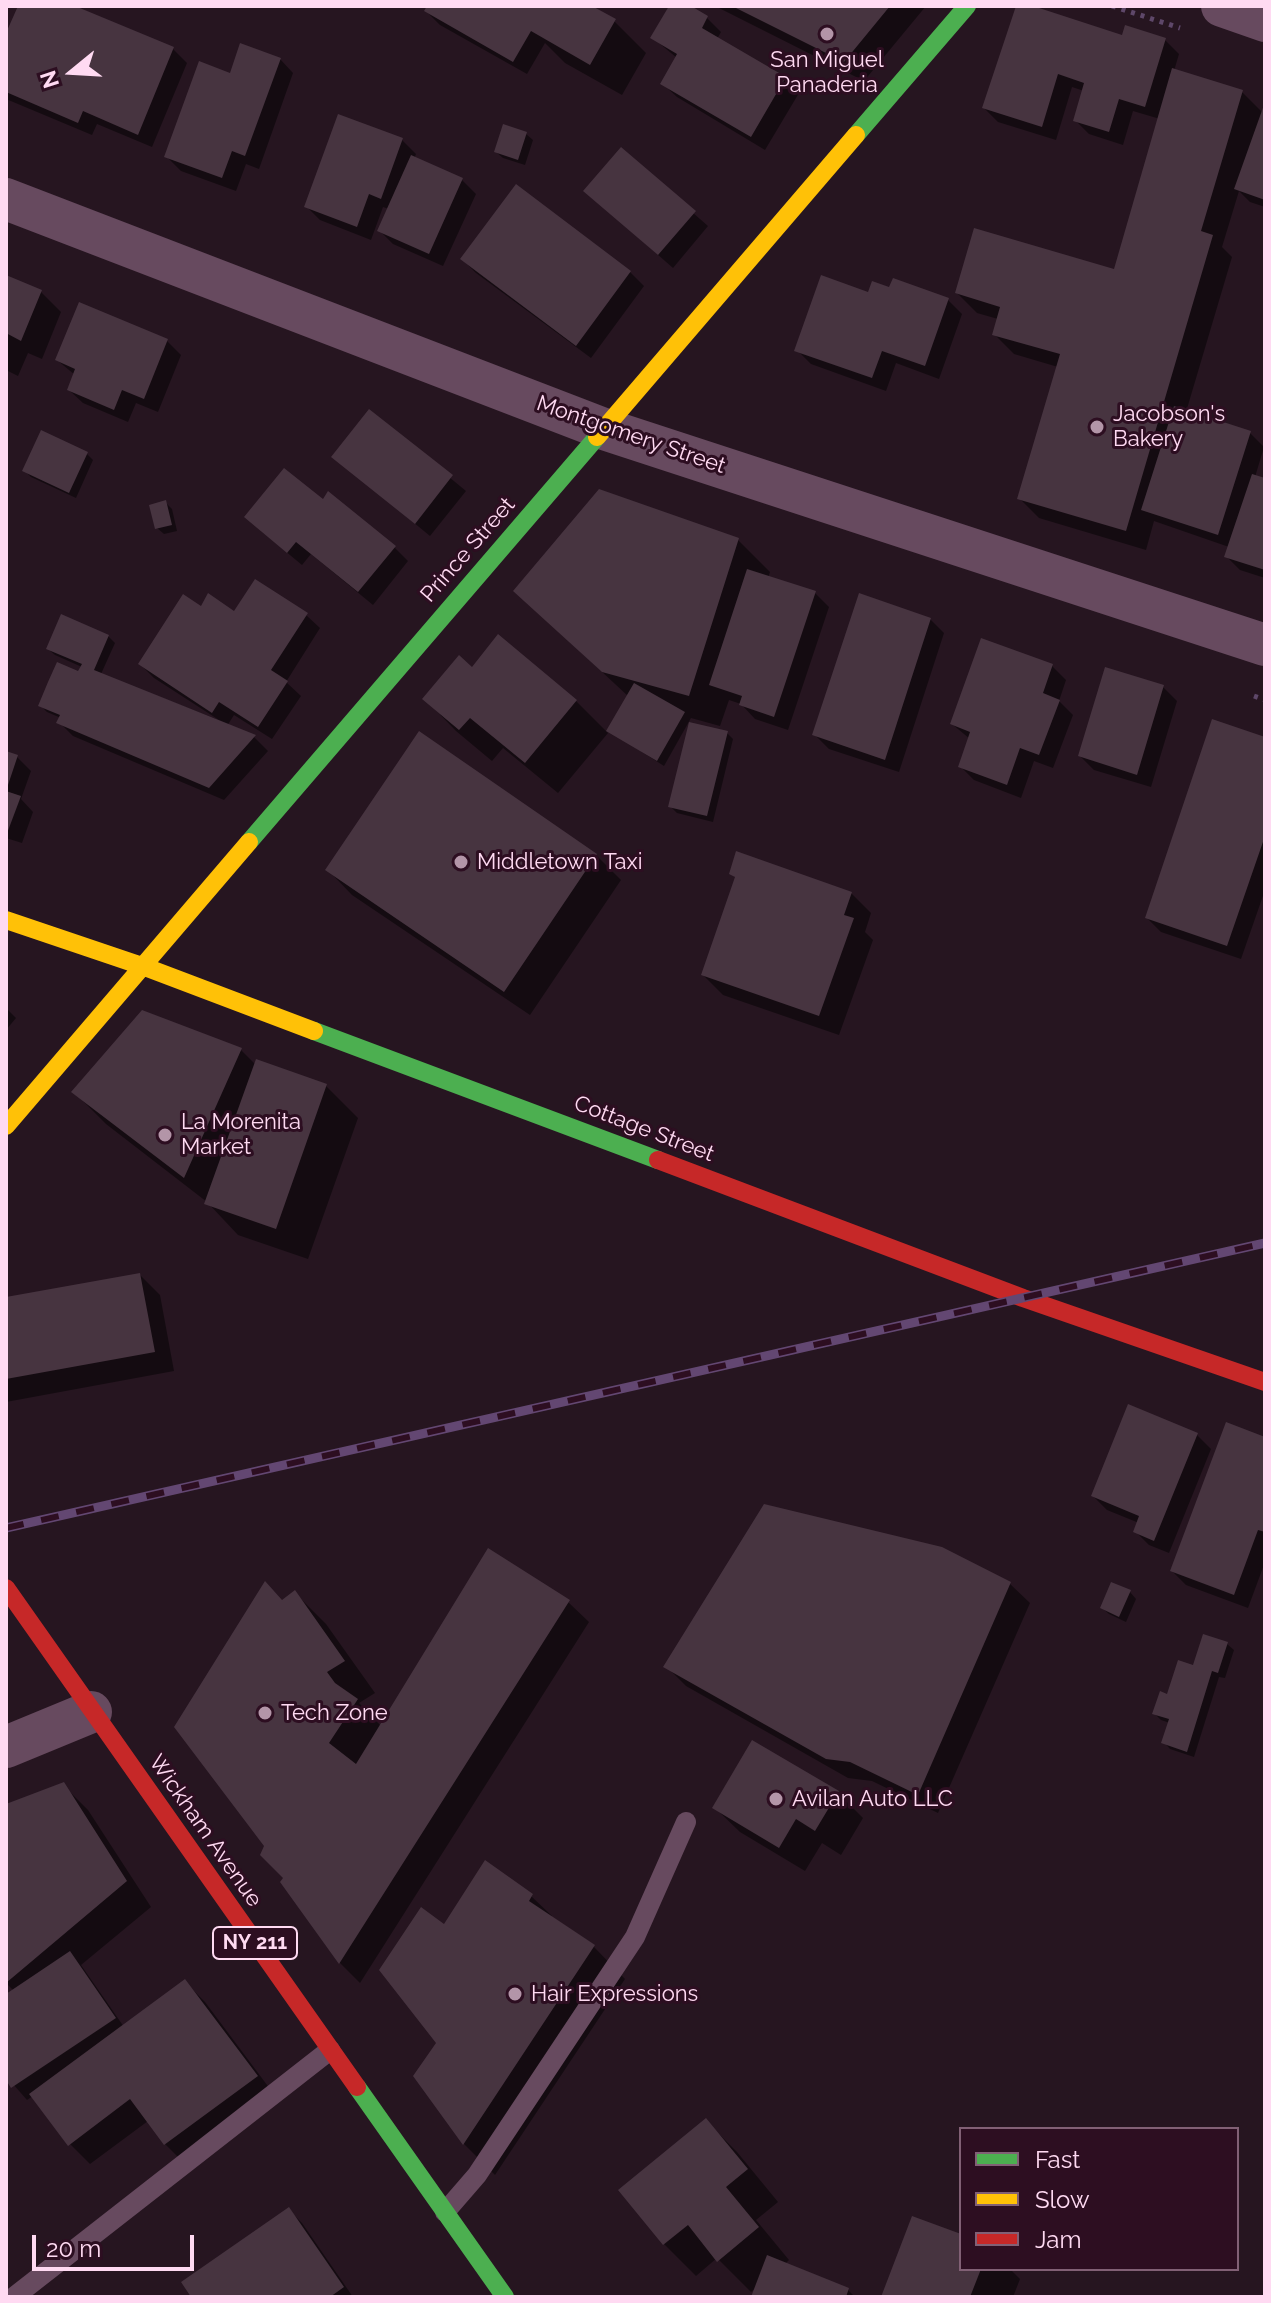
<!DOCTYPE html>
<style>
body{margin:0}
#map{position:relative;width:1271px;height:2303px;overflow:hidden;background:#261520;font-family:Raleway,sans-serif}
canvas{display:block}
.frame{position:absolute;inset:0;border:8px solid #ffdaf2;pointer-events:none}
.legend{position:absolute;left:959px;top:2127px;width:280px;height:144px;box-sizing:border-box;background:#2d0e21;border:2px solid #816075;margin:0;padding:10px 14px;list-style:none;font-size:24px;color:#ffdaf2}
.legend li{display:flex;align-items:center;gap:16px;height:40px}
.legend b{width:40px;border:2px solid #816075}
.north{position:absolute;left:32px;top:32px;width:80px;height:80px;-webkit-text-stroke:6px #2d0e21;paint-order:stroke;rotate:252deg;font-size:22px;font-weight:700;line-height:32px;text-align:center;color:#ffdaf2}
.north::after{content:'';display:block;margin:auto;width:28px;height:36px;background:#ffdaf2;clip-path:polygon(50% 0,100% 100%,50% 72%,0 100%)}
.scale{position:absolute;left:32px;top:2235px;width:162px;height:36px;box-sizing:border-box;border:4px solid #ffdaf2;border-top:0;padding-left:10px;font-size:24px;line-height:28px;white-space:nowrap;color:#ffdaf2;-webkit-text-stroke:6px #2d0e21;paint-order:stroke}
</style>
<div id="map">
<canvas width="1271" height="2303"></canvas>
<div class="frame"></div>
<ul class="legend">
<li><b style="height:10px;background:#4caf50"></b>Fast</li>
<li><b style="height:10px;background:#ffc107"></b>Slow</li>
<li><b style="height:10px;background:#c62828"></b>Jam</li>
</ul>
<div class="north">N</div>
<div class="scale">20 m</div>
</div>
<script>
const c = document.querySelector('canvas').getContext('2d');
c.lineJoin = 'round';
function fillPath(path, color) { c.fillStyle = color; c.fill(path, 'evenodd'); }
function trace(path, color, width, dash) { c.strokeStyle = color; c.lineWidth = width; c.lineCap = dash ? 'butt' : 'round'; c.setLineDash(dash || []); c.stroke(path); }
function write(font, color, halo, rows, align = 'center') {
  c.font = font + ' Raleway,sans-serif'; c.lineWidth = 6; c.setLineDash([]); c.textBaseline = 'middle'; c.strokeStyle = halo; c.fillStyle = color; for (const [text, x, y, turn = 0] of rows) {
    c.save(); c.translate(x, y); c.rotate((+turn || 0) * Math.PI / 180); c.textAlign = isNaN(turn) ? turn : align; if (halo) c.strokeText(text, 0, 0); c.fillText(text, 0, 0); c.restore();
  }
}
fillPath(new Path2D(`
 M20,6H70L173,49L187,63L152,147L97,124L92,135L6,99V38Z
 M429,6H588L614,21L646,53L622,95L565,63L545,43L527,74L440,25L426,11Z
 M671,6H687L707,18L721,32L717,39L785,79L799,93L765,150L677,97L663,84L677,58L653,38Z
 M715,6H926L864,81Z
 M1018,6H1028L1123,38L1165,40L1179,54L1174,71L1242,92L1263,113L1265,106V207L1250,202L1239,191L1222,247L1232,257L1186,412L1250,433L1264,447L1255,477L1265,480V578L1240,570L1226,556L1229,547L1154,521L1146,550L1039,518L1019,498L1058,367L1014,354L994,334L998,319L977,313L957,293L1115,272L1160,119L1133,111L1123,145L1089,134L1075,120L1084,91L1072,87L1056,140L998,122L984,108Z
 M280,59L293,73L259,169L246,164L236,191L181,171L167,157L231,75Z
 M526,134L533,140L525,165L503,158L496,152Z
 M402,140L416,154L414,159L462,180L476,194L443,266L393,244L379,230L389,209L383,207L371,240L320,220L306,206Z
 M621,150L708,226L673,268L600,204Z
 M462,259L630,272L644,286L591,358L476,273Z
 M6,277L41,292L61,312L42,359L28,353L18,376L6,370Z
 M869,295L948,300L962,314L939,379L896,363L886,391L811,364L797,350Z
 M80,305L167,341L181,355L158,412L136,403L128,422L83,403L69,390L75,375L57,360Z
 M369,411L466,491L430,536L334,457Z
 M86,453L93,460L76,498L31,477L24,470Z
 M323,501L394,547L408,561L373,605L311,554L302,565L261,531Z
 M165,502L172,509L177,531L164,534L157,528Z
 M738,540L770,572L768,578L815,593L829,607L788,730L755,719L741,704L729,700L720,726L691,718L664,766L609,731L608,733L629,697L515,591Z
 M202,608L235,613L306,615L320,628L286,682L301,696L272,739L234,715L227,726L254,737L268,751L224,800L73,736L59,722L61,718L47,712L40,705L80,674L82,667L55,655L48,649L108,636L115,643L101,674L219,720L154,678L140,664Z
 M930,619L944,633L899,772L829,749L815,735Z
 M499,637L576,701L608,733L558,793L503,748L492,761L456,731L425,699L472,669Z
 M983,640L1052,666L1066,680L1059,701L1073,715L1053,768L1034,761L1021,798L974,780L960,766L970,739L952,724Z
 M1163,687L1177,701L1151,787L1094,770L1080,756Z
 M727,733L733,739L713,822L677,813L670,806Z
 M1265,739V890L1241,959L1161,932L1147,918Z
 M6,753L17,757L31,771L21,799L33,812L22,843L6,838Z
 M596,855L621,880L530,1015L352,895L327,869Z
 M731,873L851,893L871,913L865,932L873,940L839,1035L723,995L703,975L737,879Z
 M6,1008L16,1018L6,1030Z
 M241,1050L256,1065L326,1086L358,1118L308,1259L238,1235L207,1202L106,1124L74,1092Z
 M140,1275L160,1295L174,1371L6,1402V1299Z
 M1197,1435L1211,1449L1169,1553L1149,1545L1135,1531L1139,1523L1107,1510L1093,1496Z
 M1265,1439V1562L1248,1608L1186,1585L1172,1571Z
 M1009,1583L1030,1603L938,1813L872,1781L848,1778L686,1686L666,1666Z
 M294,1592L326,1624L375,1693L359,1703L381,1726L568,1602L589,1622L360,1983L340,1963L282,1882L285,1878L268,1846L283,1601Z
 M1130,1592L1136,1599L1126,1622L1109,1614L1102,1608Z
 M1227,1644L1234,1650L1225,1678L1219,1677L1194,1757L1170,1749L1164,1742L1170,1723L1161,1720L1154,1713L1194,1668Z
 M63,1785L88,1810L151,1907L81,1965L124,2027L185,1982L205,2002L276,2097L185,2164L165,2144L148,2121L90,2164L70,2144L33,2096L27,2100L6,2076V1997L14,1991L6,1983V1806Z
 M838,1793L863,1818L841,1855L822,1843L805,1871L740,1832L714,1807Z
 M531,1896L552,1916L550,1918L594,1947L625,1979L495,2175L464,2144L415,2076L438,2042L444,1927Z
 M706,2121L737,2152L778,2202L756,2220L789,2260L785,2264L848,2290L855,2297H753L757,2287L751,2292L717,2258L696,2276L664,2244L621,2190Z
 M288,2209L302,2223L353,2297H193Z
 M961,2237V2269H1010L1020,2279L1013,2297H883Z`), '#0007');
fillPath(new Path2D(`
 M18,6H75L174,47L138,135L83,111L78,123L6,92V33Z
 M427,6H592L616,19L590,65L531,31L513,62L424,11Z
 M669,6H691L708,16L702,28L786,77L751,137L660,84L677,54L650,38Z
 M732,6H890L844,62Z
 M1016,6H1033L1122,35L1125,25L1166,38L1145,107L1119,99L1109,132L1073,121L1084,83L1058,74L1042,127L982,108Z
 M240,43L281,58L245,156L232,151L222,178L164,157L199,61L230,73Z
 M1172,68L1243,90L1201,231L1213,235L1126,531L1017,499L1060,354L992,335L1000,307L955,293L974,228L1114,269Z
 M1265,102V200L1234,189Z
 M338,114L403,138L381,199L369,194L357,227L304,207Z
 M503,124L527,132L518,160L494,152Z
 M621,147L696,211L658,255L583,191Z
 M411,155L463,178L429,254L377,231Z
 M516,184L631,271L576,346L460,259Z
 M6,275L42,290L21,341L6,333Z
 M821,275L868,292L872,281L889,287L893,278L949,298L925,366L882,351L872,378L794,351Z
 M79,302L168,339L144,399L122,390L114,410L67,390L75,369L55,360Z
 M1174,406L1251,431L1218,535L1141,510Z
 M369,409L453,475L415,524L331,457Z
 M41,430L88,452L69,493L22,471Z
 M284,468L323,499L328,491L396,546L358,592L296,542L287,553L244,517Z
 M1252,474L1265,478V570L1224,557Z
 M599,489L739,538L689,696L602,672L513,591Z
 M166,500L172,525L155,529L149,505Z
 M747,569L816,591L774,717L739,705L742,696L709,685Z
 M255,579L308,613L271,670L288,681L258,727L219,702L212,713L138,664L183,594L201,606L208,593L234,611Z
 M859,593L931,618L885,760L812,735Z
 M61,614L109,635L94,670L256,735L209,788L56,723L60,715L38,706L48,682L57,662L78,671L82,664L46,649Z
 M498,634L577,700L525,763L470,718L459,730L422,699L459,655L472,667Z
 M981,638L1053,664L1043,693L1060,700L1039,755L1020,748L1007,785L958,767L970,732L950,724Z
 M1105,667L1164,685L1137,775L1078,756Z
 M634,683L685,712L657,761L606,731Z
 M1212,719L1265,737V836L1227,946L1145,918Z
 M689,722L728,731L707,816L668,807Z
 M419,731L597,854L504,992L325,870Z
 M6,751L18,755L7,788H6Z
 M6,791L21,796L6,836Z
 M736,851L852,892L844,915L854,918L819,1016L701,975L735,877L729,874Z
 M142,1010L242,1048L184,1178L71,1092Z
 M256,1059L327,1084L276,1229L204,1204Z
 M140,1273L155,1352L6,1379V1297Z
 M1128,1404L1198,1433L1154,1541L1133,1532L1139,1516L1091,1496Z
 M1226,1422L1265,1437V1532L1258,1530L1234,1595L1170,1571Z
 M764,1504L942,1547L1011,1582L918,1795L850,1762L826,1759L663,1667Z
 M488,1548L570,1600L339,1964L280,1882L283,1878L260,1855L264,1846L174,1727L265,1581L282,1600L295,1590L345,1661L327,1672L335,1683L358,1699L329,1743L356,1764Z
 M1111,1582L1131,1590L1119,1617L1100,1608Z
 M1203,1634L1228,1642L1218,1673L1212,1671L1187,1752L1161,1743L1169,1719L1152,1714L1160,1691L1167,1694L1178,1660L1193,1665Z
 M752,1740L839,1791L815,1831L796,1819L779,1848L712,1808Z
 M64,1782L127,1881L6,1983V1804Z
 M485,1860L533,1894L529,1901L595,1945L463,2145L413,2076L436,2043L379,1970L421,1907L444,1924Z
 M70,1951L116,2018L11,2088L6,2080V1994Z
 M185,1979L258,2076L164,2145L130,2099L68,2146L29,2094Z
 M706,2118L748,2169L726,2187L759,2227L717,2262L688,2225L663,2245L618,2190Z
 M289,2207L344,2287L330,2297H191L181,2282Z
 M912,2216L961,2234V2269H981L970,2297H881Z
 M767,2255L849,2288L846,2297H751Z`), '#473440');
trace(new Path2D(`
 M1112,6L1180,28
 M1254,696L1265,700`), '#5e4769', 5, [4, 6]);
trace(new Path2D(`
 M445,2212L477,2175L635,1937L686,1822
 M14,2297L330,2050`), '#674a5f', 20);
trace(new Path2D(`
 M1222,6L1265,21
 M6,199L604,429L1265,645
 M6,1747L91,1712`), '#674a5f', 42);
trace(new Path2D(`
 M856,135L967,6
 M249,842L597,437
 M314,1031L658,1160
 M357,2087L505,2297`), '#4caf50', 18);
trace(new Path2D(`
 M597,437L856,135
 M6,920L145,967L314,1031
 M6,1126L249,842`), '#ffc107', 18);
trace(new Path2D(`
 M658,1160L1023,1298L1265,1382
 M6,1588L357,2087`), '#c62828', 18);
const rail = new Path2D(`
 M6,1528L1265,1243`);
trace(rail, '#634772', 9);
trace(rail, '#2d0e21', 6, [18]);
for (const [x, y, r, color] of [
 [827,34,8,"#b395a8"],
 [1097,427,8,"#b395a8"],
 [461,862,8,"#b395a8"],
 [165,1135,8,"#b395a8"],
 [265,1713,8,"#b395a8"],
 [776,1799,8,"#b395a8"],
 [515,1994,8,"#b395a8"]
]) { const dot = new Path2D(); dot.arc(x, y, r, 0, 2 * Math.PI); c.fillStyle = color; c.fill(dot); trace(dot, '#2d0e21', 3); }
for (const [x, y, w] of [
 [255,1943,84]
]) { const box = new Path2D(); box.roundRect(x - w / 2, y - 16, w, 32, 6); c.fillStyle = '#2d0e21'; c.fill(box); trace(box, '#ffdaf2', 2); }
write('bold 20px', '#ffdaf2', null, [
 ["NY 211",255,1943]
]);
write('22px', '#ffdaf2', '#2d0e21', [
 ["San Miguel",827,60,"center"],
 ["Panaderia",827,85,"center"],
 ["Jacobson's",1113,414],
 ["Bakery",1113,439],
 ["Middletown Taxi",477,862],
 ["La Morenita",181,1122],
 ["Market",181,1147],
 ["Tech Zone",281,1713],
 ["Avilan Auto LLC",792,1799],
 ["Hair Expressions",531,1994]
], 'left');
write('22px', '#ffdaf2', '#2d0e21', [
 ["Montgomery Street",631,435,19],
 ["Prince Street",468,550,-49],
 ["Cottage Street",644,1129,21],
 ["Wickham Avenue",205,1831,55]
]);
</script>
